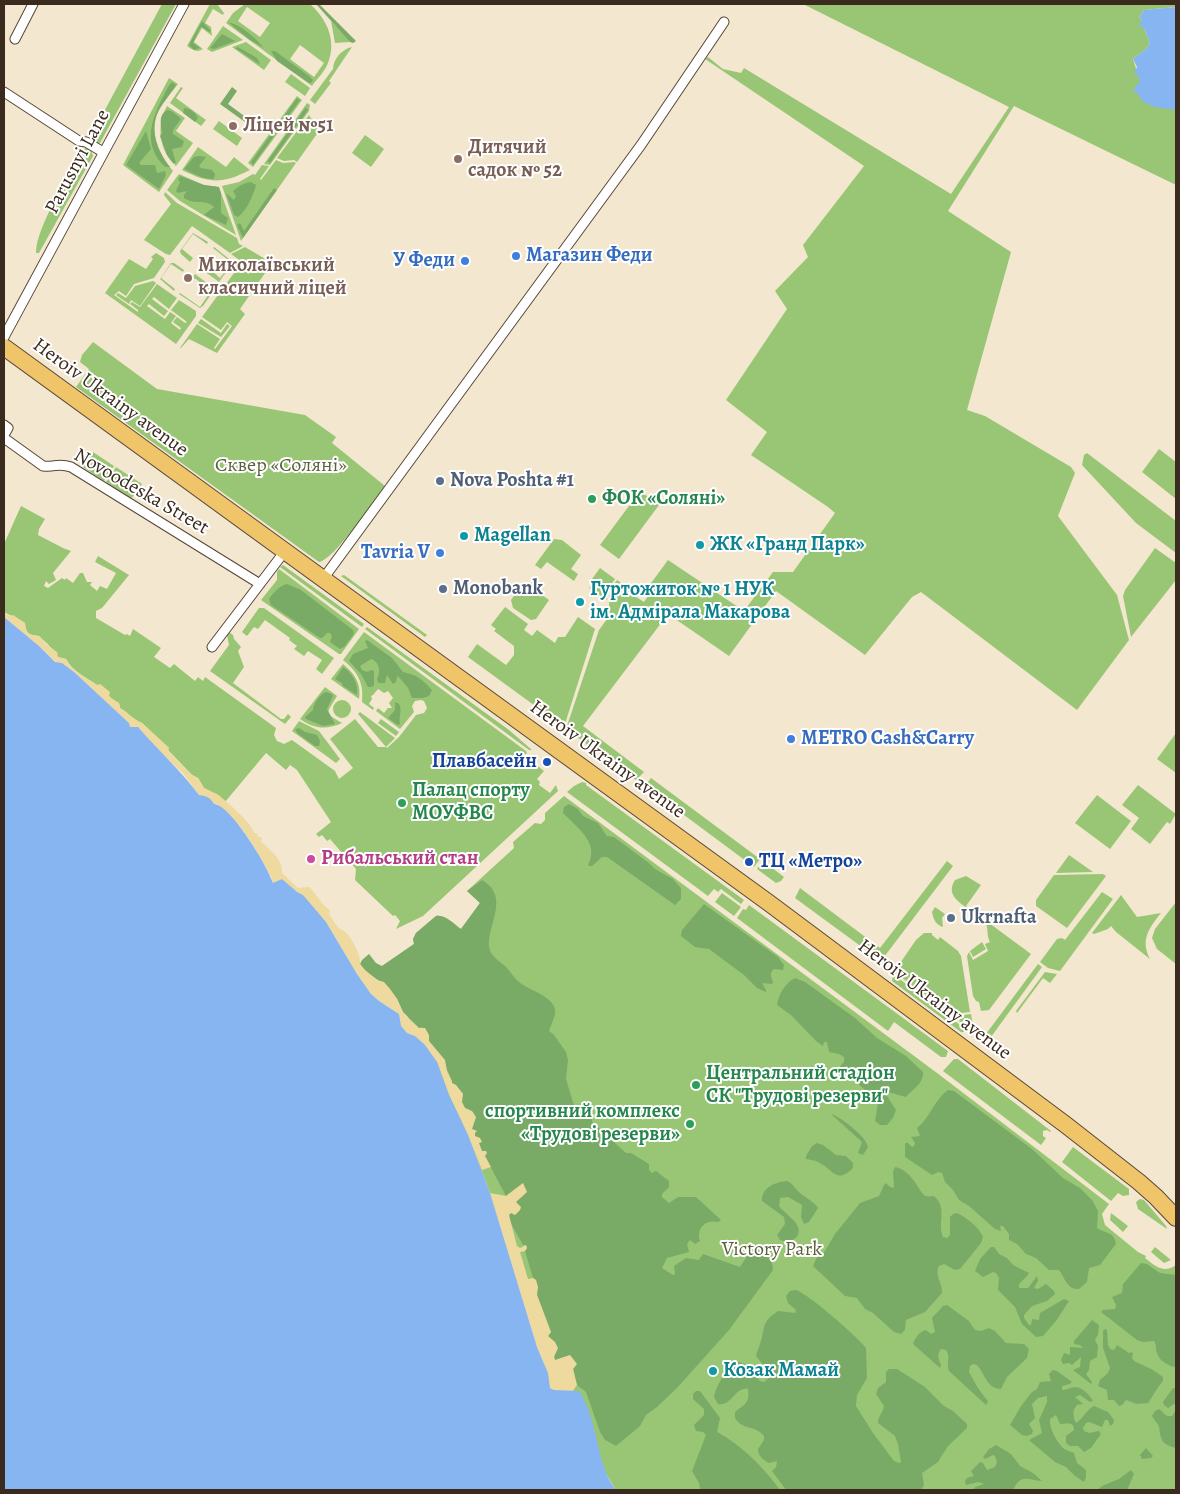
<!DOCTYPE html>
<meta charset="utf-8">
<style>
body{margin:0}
#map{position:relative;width:1180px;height:1494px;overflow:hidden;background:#f3e7cf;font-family:Alegreya,serif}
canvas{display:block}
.frame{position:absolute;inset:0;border:5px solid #3b2a1e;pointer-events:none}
</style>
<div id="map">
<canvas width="1180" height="1494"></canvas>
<div class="frame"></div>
</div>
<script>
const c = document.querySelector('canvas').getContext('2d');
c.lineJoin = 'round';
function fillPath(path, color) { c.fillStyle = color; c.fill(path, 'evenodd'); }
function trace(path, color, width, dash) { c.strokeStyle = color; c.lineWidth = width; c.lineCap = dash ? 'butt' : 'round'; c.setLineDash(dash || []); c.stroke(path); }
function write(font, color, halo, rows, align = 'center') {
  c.font = font + ' Alegreya,serif'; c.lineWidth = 4; c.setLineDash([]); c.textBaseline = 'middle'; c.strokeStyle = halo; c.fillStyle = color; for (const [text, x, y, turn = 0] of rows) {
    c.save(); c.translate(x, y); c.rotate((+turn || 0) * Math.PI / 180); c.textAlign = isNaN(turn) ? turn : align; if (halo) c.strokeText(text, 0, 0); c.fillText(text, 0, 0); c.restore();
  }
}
fillPath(new Path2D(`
 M162,4H176L100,143L97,144L91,140L93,132Z
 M210,4H217L224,13L223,15L213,9L205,23L211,27L212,36L202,28L194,42L203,49C197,53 193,50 187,46Z
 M245,4H310C327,19 337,41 328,63C325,71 317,79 312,86L226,23L233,13ZM247,7L270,23L260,37L238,21ZM300,45L324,63L314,77L290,59Z
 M803,4H1176V7L1144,10L1139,17L1142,20L1144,28L1150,43L1146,49L1133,59L1140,81L1176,110V185L1014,106L948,211L1011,252L967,410L985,416L1071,467L1075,473L1058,516L1117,595L1129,640L1077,710L921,592L912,597L865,655L776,591L729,656L668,614L583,726L644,772L636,780L566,729L599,630L610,615C609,599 607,594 617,580L634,592L633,595L644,602L650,593L646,590L668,560L744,611L773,572H793L835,513L828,507L751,455L767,432L726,400L787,309L775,291L808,257L803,245L864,166L705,59L708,57L723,69L741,73L744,68L951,194L1009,107Z
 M331,21L348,39L350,42L335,43Z
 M223,26L243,40L212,52L207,49Z
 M246,42L271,60L264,70L232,47Z
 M352,47L329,81L331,83L315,104L310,100L333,69C333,59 342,49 352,47Z
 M291,74L310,88L305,96L285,82Z
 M169,78L178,84C172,92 164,101 159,110C148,131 159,154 173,171L159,192L123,165Z
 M181,87L183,88L176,98L206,120L201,126L170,103Z
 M297,96L302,100L253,167L248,163Z
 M307,103L310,105L309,111L270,165L264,164Z
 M167,106L185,118L176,131L193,143L176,166C159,151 156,125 167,106Z
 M309,115L319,131L297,162L294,160L284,161L277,158Z
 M219,121L242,138L237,146L213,129Z
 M365,135L384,149L371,167L352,153Z
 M198,147L226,167L234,157L250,170C222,184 210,184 182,170Z
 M85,148L91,150L93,156L39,253H36C36,226 71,173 85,148Z
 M276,160L283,163L294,162L296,163L241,241L222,186L239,182L253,174L255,175L262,165L269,166L260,179L261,180Z
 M179,174L204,185L219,187L236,235L180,201L167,190Z
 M165,192L177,203L237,238L239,244L243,246L230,253L192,226L170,255L166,254L144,240L171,204L164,195Z
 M193,233L208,242L207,244L193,234L182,249L193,258L190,262L181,254L180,251Z
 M214,247L233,262L219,282L200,268L203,263L220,278L232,263L213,248Z
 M245,247L272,263L240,309L245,314L217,353L189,339L181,348H180L197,324L220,339L214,348L215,349L232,326L227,322L221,330L202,317L242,262L231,254Z
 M156,253L164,258L165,262L154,278L134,284L126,296L119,291L114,295L138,312V310L130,304L132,302L140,307L157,284L177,298L169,309L154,297L152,299L168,311L164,316L149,304L147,306L165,319L170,312L176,316L171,323L180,330L181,328L173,322L177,317L185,323L187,322L171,310L179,300L196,311V316L176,344L105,293L129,259L146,269L153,259L151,257Z
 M171,263H174L184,270L183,272L171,264L161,278L175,289L174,291L160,279Z
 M195,274L215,289L203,306L200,308L179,294L180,293L200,307L211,291L196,279L192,278Z
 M153,281L156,283L140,306L131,300L129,304L116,295L118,293L126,298L135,286Z
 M201,319L221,333L227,324L230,326L221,337L198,323Z
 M93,342L157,389L305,415L336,437L332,443L385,486C374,501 334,560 319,562L76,387L89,369L80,362L82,355Z
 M1159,449L1176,462V499L1142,472Z
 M93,452L114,466L104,481L83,467Z
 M1087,453L1176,521V553L1136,523L1082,465L1084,455Z
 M116,467L142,484L131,499L106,482Z
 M640,491L659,505L619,559L600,545Z
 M21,506L45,519L39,529L38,535L63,548L71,551L53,573L56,580L49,584L46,581L44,586L48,588L62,578L65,580L66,578L73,583L80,573H83L87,582H92L90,585L97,591L100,586L107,589L116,573L95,562L98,556L129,575L102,608L96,611V618L125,635L127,634L130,636L133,629L161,648L154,657L170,668L174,664L195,681L198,677L203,681L205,677L276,728L274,735L277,741L284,744L292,740L335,771L339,779L353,768L330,739L355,719L378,747H386L358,714L360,712L395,738L386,747L387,748L399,737L416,715L424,713L427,708L424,701L421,700L415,701L412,706L414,712L400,729L376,711L378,708L384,713L388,708H392L389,703L393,698L388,691L384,693L378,689L373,695L371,696L372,699L369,704L374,708L373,710L362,702C364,683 358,672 343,660L364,632L526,751L527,753L524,755L544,771L537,779L540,782L539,785L550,793L556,785L558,791L423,916L396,929L400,921L395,915L393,916L355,880L356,869L330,839L327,841L322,835L319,837L316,834L331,822L297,770L290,765L286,770L266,753L225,802L218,795L204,788L198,778L192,775L168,750L169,748L142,723C134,720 127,712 120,708L119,703C110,699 105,691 97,685C86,677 73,672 66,659L58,657C54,649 46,643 39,636C29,635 26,634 25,623L4,612V544Z
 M554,539L562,540L581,555L571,569L578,574L574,581L547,562L541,569L535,565Z
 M1155,548L1176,563V580L1131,637L1123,596L1125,590Z
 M283,565L364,624L362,627L280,567Z
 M600,568L615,579L608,589L607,600L589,588L594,581L592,579Z
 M279,569L359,629L341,654H339L261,600L277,580V572Z
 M344,575L427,635L425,637L341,576Z
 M533,582L534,583L531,587L549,600L536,619L531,620L513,608L511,600L520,587Z
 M505,607L528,624L524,630L532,636L537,630L555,643L558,637H565L578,617L595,629L564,727L468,657L477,644L506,665L514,655V646L494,631L496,629L491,625Z
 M259,608H264L334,658L322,674L316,669L322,660L308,651L304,656L294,649L297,646L289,640L290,638L265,620L258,629L254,627L247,636L242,632Z
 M367,627L509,730L532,750H529L365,629Z
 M229,632L233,635L234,639L241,647L238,651L244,667L233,683L281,719H284L288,714L291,717L285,724L210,671L229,645L227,635Z
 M343,664C354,673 362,684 359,699L331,679Z
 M325,687L337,696C328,712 322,712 342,723C327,730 314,729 300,719Z
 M333 709a9 9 0 1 1 18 0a9 9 0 1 1-18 0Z
 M381,719L399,732L396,736L378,723Z
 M299,721L319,731L340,759L336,763L292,731Z
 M1176,733V773L1157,759Z
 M651,778L760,859L754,867L645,786Z
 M582,782L586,783V785L744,900L741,904L721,889L718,892L714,889L708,896L567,792L574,786Z
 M1138,785L1176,814L1170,824L1167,822L1150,844L1131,829L1139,818L1122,805Z
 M1097,795L1131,821L1110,849L1075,823Z
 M564,796L937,1073L1109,1204L1102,1214L1105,1225L1138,1252L1146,1256L1145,1258C1155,1266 1164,1274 1176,1265V1490H616L605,1472L578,1391L572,1392L548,1373L490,1193L468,1135L382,966L414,944L413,939L416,933L436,916C446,914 453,925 461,929L480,903L467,891L514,848L513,842L535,823L541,824L545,820V813Z
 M1069,855L1093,872L1056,873Z
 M763,861L784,877L781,881L776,883L757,869Z
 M947,861L953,866L881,961L795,898L800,888L880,948Z
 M1103,874L1106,876L1067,928L1036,906V900L1054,875Z
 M966,876L981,885L966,906L1031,954L989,1010L981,1011L979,1002L976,1001L973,996L967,956L969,952L973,960L988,951L985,944L990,942C986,935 989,928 985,922C976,909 941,901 955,880Z
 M1102,892L1113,899L1060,971L1048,968L1040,962L1057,939L1062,938L1065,940Z
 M722,893L741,907L734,916L715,902Z
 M1121,895L1137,917L1161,913C1149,928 1140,940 1150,959L1116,932L1111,926L1108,929L1094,934L1092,933Z
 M1176,902V964L1157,949L1152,938L1155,929Z
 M749,905L948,1051L946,1057H941L894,1022L888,1031L737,918L743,909L746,910Z
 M935,907L945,914L942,918L943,927C936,925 933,919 932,912Z
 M924,933H932V935L938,940L940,937L958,951L961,956L970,1012L962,1013L958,1019L894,972L916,940Z
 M982,942L986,949L973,957L970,951Z
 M1038,964L1042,967L988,1041L983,1038Z
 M1045,972L1057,974L1050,983L1043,978L1017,1013L1016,1011Z
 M893,974L968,1031V1032H961L896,984L892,981Z
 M971,1014L974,1031H973L959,1021L963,1015Z
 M954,1059H958L1051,1131L1050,1132L1047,1130L1043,1131V1136L1046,1138L1041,1145L943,1071Z
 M1073,1147L1129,1189V1195L1123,1196L1118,1193L1111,1201L1062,1162Z
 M1140,1199L1144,1200L1166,1226L1167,1229L1138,1209L1136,1202Z
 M1111,1213L1128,1226L1123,1232L1110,1220Z
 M1155,1247L1171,1260L1164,1263L1151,1252Z`), '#99c674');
fillPath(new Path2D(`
 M316,4H319L356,41L353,43L350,42Z
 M202,21L211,31L209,32L202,27L200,28L193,43L200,48L194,50L189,45Z
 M228,22C243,26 254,37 264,48L250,40Z
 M222,34L235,41L214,49L210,48Z
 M238,47L257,58L260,64H259L235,48Z
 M271,51H275L309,76L313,80L311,83H309L277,61Z
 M172,82L176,85C171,93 165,100 160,108C148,128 157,151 170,167H165C142,145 151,119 164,95C166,90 168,86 172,82Z
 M232,87L237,91L228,104L247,118L245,122L220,104Z
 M297,98L300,100L253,165L251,162Z
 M306,107L308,110L270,163L267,162Z
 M184,108C191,109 195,112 198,118L195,122L183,113Z
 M168,110L173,112L181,119L173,130V134L184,141L182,147L172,149L176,163H173L167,155L160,136L162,133C161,124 158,114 168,110Z
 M146,131L151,149L139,163L141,165H155L157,173L165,171L166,175L159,189L126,165Z
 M199,156L206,157L199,166L201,168L212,170L215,174L214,179C203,179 194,174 184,169L194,157Z
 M180,176L204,185L219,187L221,194V213L228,218L226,225L204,215L214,207C204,198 196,206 184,198V195L187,191L178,193L176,191L180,182L178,180Z
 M251,182L256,185C253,196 247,210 238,217L234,215L226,193L234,200L236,196L233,191C239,186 243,183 251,182Z
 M274,188L277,190L243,238L237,225L240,223L244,231Z
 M287,584L301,590L353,630L354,634L344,647L340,649L330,642L332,636L330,633H327L322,638H320L271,605L269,599C273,593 280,585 287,584Z
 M367,640L392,658L403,672C417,675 422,679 432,690L429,696L423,698H412L408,688L398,676L397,677L396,682L393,684L387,675L385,683H379L377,680C380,672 381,663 371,659L360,666L362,670L367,672L371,670L374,671V685L372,687H368L361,674L349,661L353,654L368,648L365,641Z
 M343,667C352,672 359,684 357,695L343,686L342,683L335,679Z
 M326,692L332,694L333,696L327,709L335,724L323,726L306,719L305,717L313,710C313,704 320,694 326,692Z
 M395,702L399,704C403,710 398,717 400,724L398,725L388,718L395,710Z
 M299,728L305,732L317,735L320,741L319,746H315L297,733L295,729Z
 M569,804L578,809L583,816L598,823L607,836L614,837L649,863L655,869L673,879L681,888V899L675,905L607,857H602L592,866H589L588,865C600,842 577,828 563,813L564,807Z
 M482,880C515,899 479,934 492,954C495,959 502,963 506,967C511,972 514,978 519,982C529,990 547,994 554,1006C558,1013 551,1024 549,1031L554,1035L566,1052L568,1060L566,1079L575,1109L584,1108L592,1114V1122L626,1153H631L649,1164V1170L652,1173L656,1171L669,1181V1187L662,1194V1197L669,1203L678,1197H696L721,1220L718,1222C705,1219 696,1229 700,1241L695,1244L690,1240L687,1244L689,1252L667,1258L662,1268L673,1275L675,1274L674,1266L686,1258L699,1260L703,1254L740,1267L755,1244C762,1251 774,1259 773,1270L729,1330L677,1388L657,1407L646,1415L640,1426L616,1446L605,1440L600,1432L586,1392L577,1385L573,1368L577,1364L555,1360L551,1340L548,1336L551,1332L537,1295L536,1280L533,1278L525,1251L527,1248L526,1245H523L509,1220V1215L512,1212L523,1183L506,1196L480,1147L472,1129L474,1113L465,1108L461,1102L463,1094L456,1085L451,1083C450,1066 435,1056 429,1041C427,1035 427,1033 422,1027L419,1028L403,1012L397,999L389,988L365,971L360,964L362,960L369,954L376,963L382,966L414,944L413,939L416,933L436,916C445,914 454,924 461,929L480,903L467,891Z
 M704,904L778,957L784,965L783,970L774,969C769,973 771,976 773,982L772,984L762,983L766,990V992L757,988L744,975L709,949L695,947L681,936L682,930Z
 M795,978L805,982L855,1018L877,1038L906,1056L923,1072C924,1083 913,1089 906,1097L888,1092L885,1093L896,1110L893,1118L887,1125H880L875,1121L878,1103L876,1100L855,1081L845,1079L835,1072L844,1062V1057L839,1054L829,1052L827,1042H824L823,1046L816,1041L791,1015L777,1005C778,995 786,982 795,978Z
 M948,1090L954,1091L1032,1149L1063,1178L1080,1188L1092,1200L1098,1211L1097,1228C1106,1234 1114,1231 1116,1244L1100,1265L1089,1268L1087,1282L1079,1289C1067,1290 1065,1278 1059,1270H1049L1036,1258L1026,1254L1017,1244L1009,1240V1234L1003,1226H1000L1001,1231L995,1229L969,1206L959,1200L953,1190L945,1182L942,1173L938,1172L932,1175L905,1157V1144L907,1142L912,1147L914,1146L915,1143L911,1137L920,1136L917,1128C930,1118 934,1100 948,1090Z
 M831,1114C841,1117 867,1137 868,1147L863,1155L858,1153L862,1142Z
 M817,1143L823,1145L836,1155L846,1156L853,1163V1168C836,1185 833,1169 818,1162C815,1160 810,1160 806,1159V1156L812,1146Z
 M895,1167C913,1170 920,1195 926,1196C928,1197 931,1196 934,1196C948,1208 937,1223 943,1237L947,1238L950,1235V1217L953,1214L957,1213C967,1218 979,1227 983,1237L981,1243L960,1269L955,1270L944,1264L939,1266C934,1276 943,1283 942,1293L925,1312L906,1320L905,1330L901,1334L894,1332L873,1313L865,1309L857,1298L845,1296L813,1266L817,1257L825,1251L835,1234L860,1203L879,1196L885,1183L892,1188L894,1187L893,1172Z
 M787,1181C793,1183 794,1188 799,1192C805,1198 814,1201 818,1208L809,1222L804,1224L801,1217L802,1205L788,1197L780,1198L779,1206C784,1213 795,1219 798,1227C802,1238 790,1244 780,1240L777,1235L785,1224L784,1217L762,1201C761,1188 775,1182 787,1181Z
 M991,1247H994L999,1254L1007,1258L1013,1265L1029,1273L1028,1275L1019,1284V1288H1028L1037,1276L1038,1281L1034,1288L1038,1289L1046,1284L1054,1291L1055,1294L1047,1301L1032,1306L1024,1315V1318L1029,1325H1031L1032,1319L1039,1320L1040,1313L1064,1299L1069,1301L1056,1321L1043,1336L1036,1337L1022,1324L1015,1307L998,1290L999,1278L996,1273L993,1272L983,1277L975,1271L980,1259Z
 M1141,1263L1147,1264L1160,1273L1176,1275V1366L1174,1367C1168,1365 1159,1361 1157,1353C1155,1348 1157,1345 1154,1341L1143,1342L1137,1340L1101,1312L1103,1310L1115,1309L1116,1305L1112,1297L1122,1293L1123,1284Z
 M796,1290C807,1293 858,1337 866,1348L867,1378L857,1395L856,1406L873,1433L894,1461L899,1463L901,1462L898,1444L895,1436L878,1423C878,1416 883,1413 884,1406L876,1394L878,1388L886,1382V1372L889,1369H897L925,1387L944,1406L953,1411L967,1424V1428L948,1446L938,1462L922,1473L924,1485L921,1490H786L772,1471L776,1467L777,1461L769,1463C763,1460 758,1456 758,1449L764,1440V1436C754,1424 743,1431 735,1418V1412C745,1404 750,1403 748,1389C734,1387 732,1407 718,1404L714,1397C716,1385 728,1365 740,1362L746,1365L760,1381L764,1382L770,1377L769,1372L756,1356C757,1351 759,1348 760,1344C766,1327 760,1323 778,1311L795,1313L796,1310L788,1303L786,1296L790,1291Z
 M947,1305L969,1321L975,1330L981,1331L989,1328L995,1331L1006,1343L1024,1344L1029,1349L1027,1358L1007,1377L1001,1389C987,1389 985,1374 977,1365L973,1364L970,1366L969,1372C975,1383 979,1391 988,1401L986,1405L949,1371C946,1364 951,1357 946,1350L941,1349C936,1355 939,1359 941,1365L940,1368L913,1344C915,1338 920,1331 926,1330L931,1334L935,1332L932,1318L943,1306Z
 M1092,1320L1099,1325L1098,1335L1095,1340L1098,1346L1097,1357L1090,1361L1089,1370L1086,1374L1092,1382L1091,1384L1073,1370L1080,1367L1081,1357L1072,1365L1069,1363L1063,1364L1061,1360L1064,1353L1070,1355V1347L1083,1348L1080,1345L1074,1344V1341Z
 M1105,1329L1107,1330L1108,1345L1110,1349L1114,1350L1117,1345L1129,1353L1132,1352L1133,1354L1132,1358L1134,1361L1153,1370L1163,1377V1381L1159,1386L1148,1403L1137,1404L1126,1400L1122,1405L1119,1406L1114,1400H1108L1107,1390L1098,1386L1100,1380L1108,1373L1110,1368L1103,1348V1331Z
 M1053,1370L1057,1371L1072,1382L1070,1384L1062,1386V1390C1067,1390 1071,1387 1076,1387C1083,1388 1090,1395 1093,1401L1090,1402L1080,1395L1075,1397L1083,1404L1077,1405C1072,1410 1073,1417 1076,1423C1083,1419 1086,1410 1094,1406L1108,1412L1114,1420L1113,1424L1110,1426L1108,1420H1105L1102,1427L1089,1422L1086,1423L1083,1428L1084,1431L1089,1433L1099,1431L1101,1434L1091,1448L1084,1452L1078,1446H1070L1066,1443V1436L1074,1430C1074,1421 1067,1424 1060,1424L1056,1415L1050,1419C1049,1428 1056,1440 1062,1447C1065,1450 1070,1451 1074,1453L1077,1463L1086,1470V1477L1084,1482L1075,1476L1066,1467L1055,1462L1029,1440L1042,1433L1039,1420L1047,1402V1396L1038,1398L1032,1404L1035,1418L1029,1424L1033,1431L1032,1434L1027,1436L1022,1435L1010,1425L1021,1406L1032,1392L1037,1389L1040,1382L1051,1381L1049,1374Z
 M1173,1388H1176V1405L1174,1404L1168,1408L1164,1405L1163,1402Z
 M696,1391H700L720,1418L717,1432C743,1446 763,1467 780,1490H700L699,1483L692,1471L706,1435L703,1432L696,1431L694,1425L704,1415V1409L693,1399V1394Z
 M1159,1409C1164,1412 1164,1417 1172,1416L1176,1410V1448C1161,1444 1161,1440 1159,1427C1158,1423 1154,1420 1152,1416L1155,1411Z
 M996,1445L1011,1454L1020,1466L1033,1473L1042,1481C1028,1480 1021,1473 1013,1490H973L975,1487L984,1484L978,1482L966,1485L965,1481L967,1478L974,1476L971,1471L980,1462L983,1463L987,1470L995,1467L997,1462L995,1456L993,1455L985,1459L983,1457L989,1449Z
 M1146,1448L1153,1456L1151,1458L1142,1459L1140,1455Z
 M1131,1470L1134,1474L1127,1490H1097L1102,1486L1119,1479Z`), '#7aab66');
fillPath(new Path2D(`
 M4,612L9,616L13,615L25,623C26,634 29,635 39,636L46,644L57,652L58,657L66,659C72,671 86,678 97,685L100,684L110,692L109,696L114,701L119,703L120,708C127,712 134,720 142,723L169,748L168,751C175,758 182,766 190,773C193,776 197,777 199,780C201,782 202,785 203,787C207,791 212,792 217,794C225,800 253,824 254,833H257L258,837H262L261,842C269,848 284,861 282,873L298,888L309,887C317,894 321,905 330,910L329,914C332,919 335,924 339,928C341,930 343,930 345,932C351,936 362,957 360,964L365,970L377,980L384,982L389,988L397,999L403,1013L419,1028H425L429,1035V1041L445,1060L447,1071L452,1081V1083L456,1085L463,1094L462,1102L465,1108L472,1111L476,1117L472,1129L477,1131L475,1133V1136L480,1138L482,1142L479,1143L482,1151H486L487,1153L485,1156L491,1167L482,1170L468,1135L449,1095L437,1062L415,1036L407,1033L400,1026L399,1014L379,1001L371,994L357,974L326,922L282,879L273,884L271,876L250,840L240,826L217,804H213L199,795L183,773L164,756L138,727H130L129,723L74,672L62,663L56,662L39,646L4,617Z
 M523,1183L527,1192L516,1202L521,1207L520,1210L515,1215L511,1213L509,1215L517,1246L520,1248L526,1245L527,1248L525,1251L520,1252L528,1279L533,1278L536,1280L538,1287L537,1295L551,1332L548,1336L555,1342L558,1348L554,1357L555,1360L570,1355L577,1364L573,1369L577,1385L572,1392L554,1390L550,1388L545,1365L537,1347L490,1193L506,1196Z`), '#eeda9e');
fillPath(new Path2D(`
 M1176,7V110L1155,107L1143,102L1139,95L1133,91L1140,81L1137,74L1134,73L1137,67L1133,59L1146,49L1150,43L1144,28L1139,26L1142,20L1139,17L1144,10Z
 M4,617L39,646L55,662L62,663L74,672L129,723L130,727H138C158,750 180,770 199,795C206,796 210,797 214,804C231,805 268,867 273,883L282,879L297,892L303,895L326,922L357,974L371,994L379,1001L399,1014L401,1026L407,1033L415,1036L425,1045L437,1062L449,1095L468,1135L490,1193L537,1347L548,1373L550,1388L554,1390L579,1391C594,1413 596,1445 605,1470C607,1477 612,1484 616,1490H4Z`), '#86b5f1');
const street = new Path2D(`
 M15,39L33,4
 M4,92L79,141L86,142L103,152
 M4,337L184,4
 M4,425L8,428L4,435
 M4,438L43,466C55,468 57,462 71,467L260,584
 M323,579L641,145L724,22
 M212,647L285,551`);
const highway = new Path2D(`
 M4,347L769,903L1066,1125L1139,1182L1156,1197L1176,1218`);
trace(street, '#574639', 11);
trace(highway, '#574639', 18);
trace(street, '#fff', 9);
trace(highway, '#f0c469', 16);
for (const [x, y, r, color] of [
 [233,126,5,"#8d6e63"],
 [458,159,5,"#8d6e63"],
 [516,256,5,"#3f7fe0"],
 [465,261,5,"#3f7fe0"],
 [188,278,5,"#8d6e63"],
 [440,481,5,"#5c6f8a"],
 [592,499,5,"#2e9e5b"],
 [464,536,5,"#0f9aa8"],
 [700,545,5,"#0f9aa8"],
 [440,553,5,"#3f7fe0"],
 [443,589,5,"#5c6f8a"],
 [580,602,5,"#0f9aa8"],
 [791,739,5,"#3f7fe0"],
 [547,762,5,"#1a4fb4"],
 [402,803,5,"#2e9e5b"],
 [311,859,5,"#d1479c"],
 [749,862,5,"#1a4fb4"],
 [951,918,5,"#5c6f8a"],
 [696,1085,5,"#2e9e5b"],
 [690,1124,5,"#2e9e5b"],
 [713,1371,5,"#0f9aa8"]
]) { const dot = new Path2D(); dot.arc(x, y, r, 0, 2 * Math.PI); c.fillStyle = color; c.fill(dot); trace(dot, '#fff', 2); }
write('bold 20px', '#785e54', '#fff', [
 ["Ліцей №51",243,126],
 ["Дитячий",468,148],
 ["садок № 52",468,171],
 ["Миколаївський",198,266],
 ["класичний ліцей",198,289]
], 'left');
write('20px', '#3b2a1e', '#fff', [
 ["Parusnyi Lane",78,162,-62],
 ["Heroiv Ukrainy avenue",110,398,36],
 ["Novoodeska Street",141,492,30],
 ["Heroiv Ukrainy avenue",607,760,36],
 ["Heroiv Ukrainy avenue",934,1000,37]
]);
write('bold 20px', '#366cbe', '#fff', [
 ["Магазин Феди",526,256],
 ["У Феди",455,261,"right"],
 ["Tavria V",430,553,"right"],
 ["METRO Cash&Carry",801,739]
], 'left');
write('20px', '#5c613c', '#fff', [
 ["Сквер «Соляні»",281,466],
 ["Victory Park",772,1250]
]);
write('bold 20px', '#4e5e75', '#fff', [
 ["Nova Poshta #1",450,481],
 ["Monobank",453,589],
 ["Ukrnafta",961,918]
], 'left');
write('bold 20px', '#27864d', '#fff', [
 ["ФОК «Соляні»",602,499],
 ["Палац спорту",412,791],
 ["МОУФВС",412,814],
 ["Центральний стадіон",706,1074],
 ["СК \"Трудові резерви\"",706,1097],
 ["спортивний комплекс",680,1112,"right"],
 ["«Трудові резерви»",680,1135,"right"]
], 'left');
write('bold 20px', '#0d838f', '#fff', [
 ["Magellan",474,536],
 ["ЖК «Гранд Парк»",710,545],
 ["Гуртожиток № 1 НУК",590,590],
 ["ім. Адмірала Макарова",590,613],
 ["Козак Мамай",723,1371]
], 'left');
write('bold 20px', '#164399', '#fff', [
 ["Плавбасейн",537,762],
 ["ТЦ «Метро»",759,862,"left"]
], 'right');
write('bold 20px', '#b23c85', '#fff', [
 ["Рибальський стан",321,859]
], 'left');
</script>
